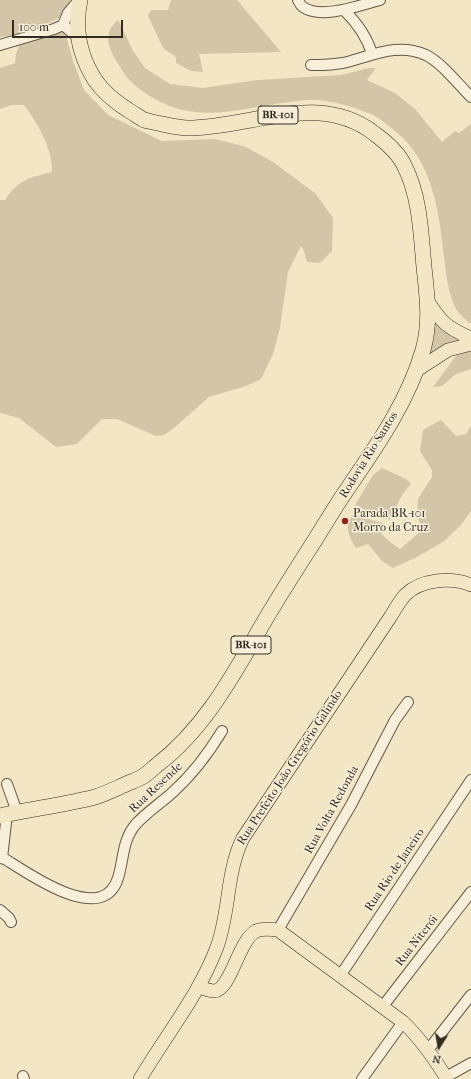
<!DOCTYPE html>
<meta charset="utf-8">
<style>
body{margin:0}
#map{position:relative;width:471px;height:1079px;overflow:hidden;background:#f3e6c4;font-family:"IM FELL French Canon",serif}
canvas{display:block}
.north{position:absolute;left:419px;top:1027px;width:40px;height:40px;-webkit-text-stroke:3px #f7efd9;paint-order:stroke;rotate:191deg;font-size:11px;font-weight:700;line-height:16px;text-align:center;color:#342a20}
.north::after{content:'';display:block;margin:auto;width:14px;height:18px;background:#342a20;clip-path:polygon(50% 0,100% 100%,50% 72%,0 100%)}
.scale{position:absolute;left:12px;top:20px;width:111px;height:18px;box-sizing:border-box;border:2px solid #342a20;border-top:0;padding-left:5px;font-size:12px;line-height:14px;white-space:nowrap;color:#342a20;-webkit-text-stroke:3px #f7efd9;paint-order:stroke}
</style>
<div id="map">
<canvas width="471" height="1079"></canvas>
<div class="north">N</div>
<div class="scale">100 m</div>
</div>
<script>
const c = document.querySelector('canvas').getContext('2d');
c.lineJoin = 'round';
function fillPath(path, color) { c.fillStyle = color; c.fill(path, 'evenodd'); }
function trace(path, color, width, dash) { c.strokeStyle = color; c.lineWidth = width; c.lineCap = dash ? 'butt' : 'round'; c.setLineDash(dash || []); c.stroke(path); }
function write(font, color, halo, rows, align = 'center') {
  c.font = font + ' "IM FELL French Canon",serif'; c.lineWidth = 3; c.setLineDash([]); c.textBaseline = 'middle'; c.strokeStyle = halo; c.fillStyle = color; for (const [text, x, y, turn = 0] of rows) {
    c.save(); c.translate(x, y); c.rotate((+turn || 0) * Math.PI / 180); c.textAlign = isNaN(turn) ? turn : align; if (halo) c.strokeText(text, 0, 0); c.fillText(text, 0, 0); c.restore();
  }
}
fillPath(new Path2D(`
 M0,0H70L64,16L23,34L0,37Z
 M171,0H237L281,52L199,54L203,72L191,71L176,63V57L163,48L148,16L151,10H168Z
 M117,20L120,23L133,51L145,68L170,84L203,88L257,80L341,75L369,68H376L367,80L395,93L415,109L442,142L455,131L459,133L471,124V323H469C464,318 458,313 455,307C448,292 446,273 444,257C439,212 433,161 395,131C389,126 382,120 375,116C357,108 338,102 318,100C309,99 299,101 290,102C243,107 200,125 155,99C140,91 128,81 120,67C114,57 104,42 110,30C111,27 114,24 117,20Z
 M56,32H65L73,61L84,90L108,115L162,141L215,139L246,147L273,162L315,193L333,218L332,251L320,263L307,262L304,251L301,246L288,272L280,328L273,354L261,379L246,386L209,397L174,428L164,435L156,436L117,419H102L77,444L56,447L19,418L0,413V200H5C19,179 29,178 52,172C53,149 37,122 24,105H12L0,109V68L15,63L16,54L20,44L35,40Z
 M434,318L465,340L428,359L434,336Z
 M471,349V369L456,374L442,386L433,387L458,353Z
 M441,420L456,436L466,434L471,426V511L461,525L443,542L417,557L393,568L382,561L368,544L356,548C348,534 344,528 353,514L385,524L381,533L390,542L400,549L412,539L423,529L417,517L418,499L432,477V470L420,451L423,430Z
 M382,468L406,479L411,484C401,494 396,507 390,520L355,505L373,475Z`), '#d3c6a8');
const minor = new Path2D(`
 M298,0C299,2 301,6 303,7C321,20 361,5 380,0
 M344,10C357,23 367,36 372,54
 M78,37L63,25L68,13L79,0
 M0,45L54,29L63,25
 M311,65C325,65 338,65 351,61C376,54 400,43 426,55C443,64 457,83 471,97
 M7,784L17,812
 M0,858L5,859C29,874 103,927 118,878C124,859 122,840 136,824C147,812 161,803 173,792C193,774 208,754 222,731
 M2,858L7,814
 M0,910L9,918L11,922
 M278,930L351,805L395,720L408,702
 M340,976L471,780
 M383,1006L471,892
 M428,1050L471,995
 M23,1076L24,1079
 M446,1077L471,1063
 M362,1079L403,1022`);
const major = new Path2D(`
 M427,300C441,322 447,328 471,338
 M417,370L448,350L471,344
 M199,987C203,988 209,991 214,991C231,990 238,941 256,931C263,928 271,929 278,930L403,1022C421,1039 434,1058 447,1079
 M140,1079C166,1035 199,995 217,947C230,912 226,872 243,838L391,616C395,609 400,601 405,595C421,579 451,577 471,585`);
const highway = new Path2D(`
 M0,816C31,809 64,805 95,797C105,794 115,789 124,785C130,782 137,780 142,777C147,774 152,769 157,765C204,729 232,677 261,627C276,601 292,576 308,551C321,531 333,510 346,491C376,447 408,402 423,350C431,323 427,295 424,267C421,234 420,197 405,167C399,153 387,143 375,134C319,90 251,128 188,128C178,128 167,125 157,123C153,122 148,121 144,120C139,117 133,113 128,110C114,101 104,93 95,80C79,55 74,29 80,0`);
trace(minor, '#645949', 12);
trace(major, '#342a20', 14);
trace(highway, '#342a20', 16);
trace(minor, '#f7efd9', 10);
trace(major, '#f3e6c4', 13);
trace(highway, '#f3e6c4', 15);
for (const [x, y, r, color] of [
 [345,521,4,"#8f2418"]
]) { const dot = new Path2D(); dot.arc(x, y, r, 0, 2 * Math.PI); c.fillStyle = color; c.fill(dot); trace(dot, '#f7efd9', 1.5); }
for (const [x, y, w] of [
 [278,115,40],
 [251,645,40]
]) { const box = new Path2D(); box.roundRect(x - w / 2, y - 9, w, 18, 3); c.fillStyle = '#f7efd9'; c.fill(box); trace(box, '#342a20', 1); }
write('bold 11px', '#342a20', null, [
 ["BR-101",278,115],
 ["BR-101",251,645]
]);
write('12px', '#342a20', '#f7efd9', [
 ["Rodovia Rio-Santos",369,455,-58],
 ["Rua Prefeito João Gregório Galindo",290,768,-57],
 ["Rua Resende",156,788,-43],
 ["Rua Volta Redonda",332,810,-61],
 ["Rua Rio de Janeiro",395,870,-56],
 ["Rua Niterói",417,941,-52]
]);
write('12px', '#342a20', '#f7efd9', [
 ["Parada BR-101",353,514],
 ["Morro da Cruz",353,528]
], 'left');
</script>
